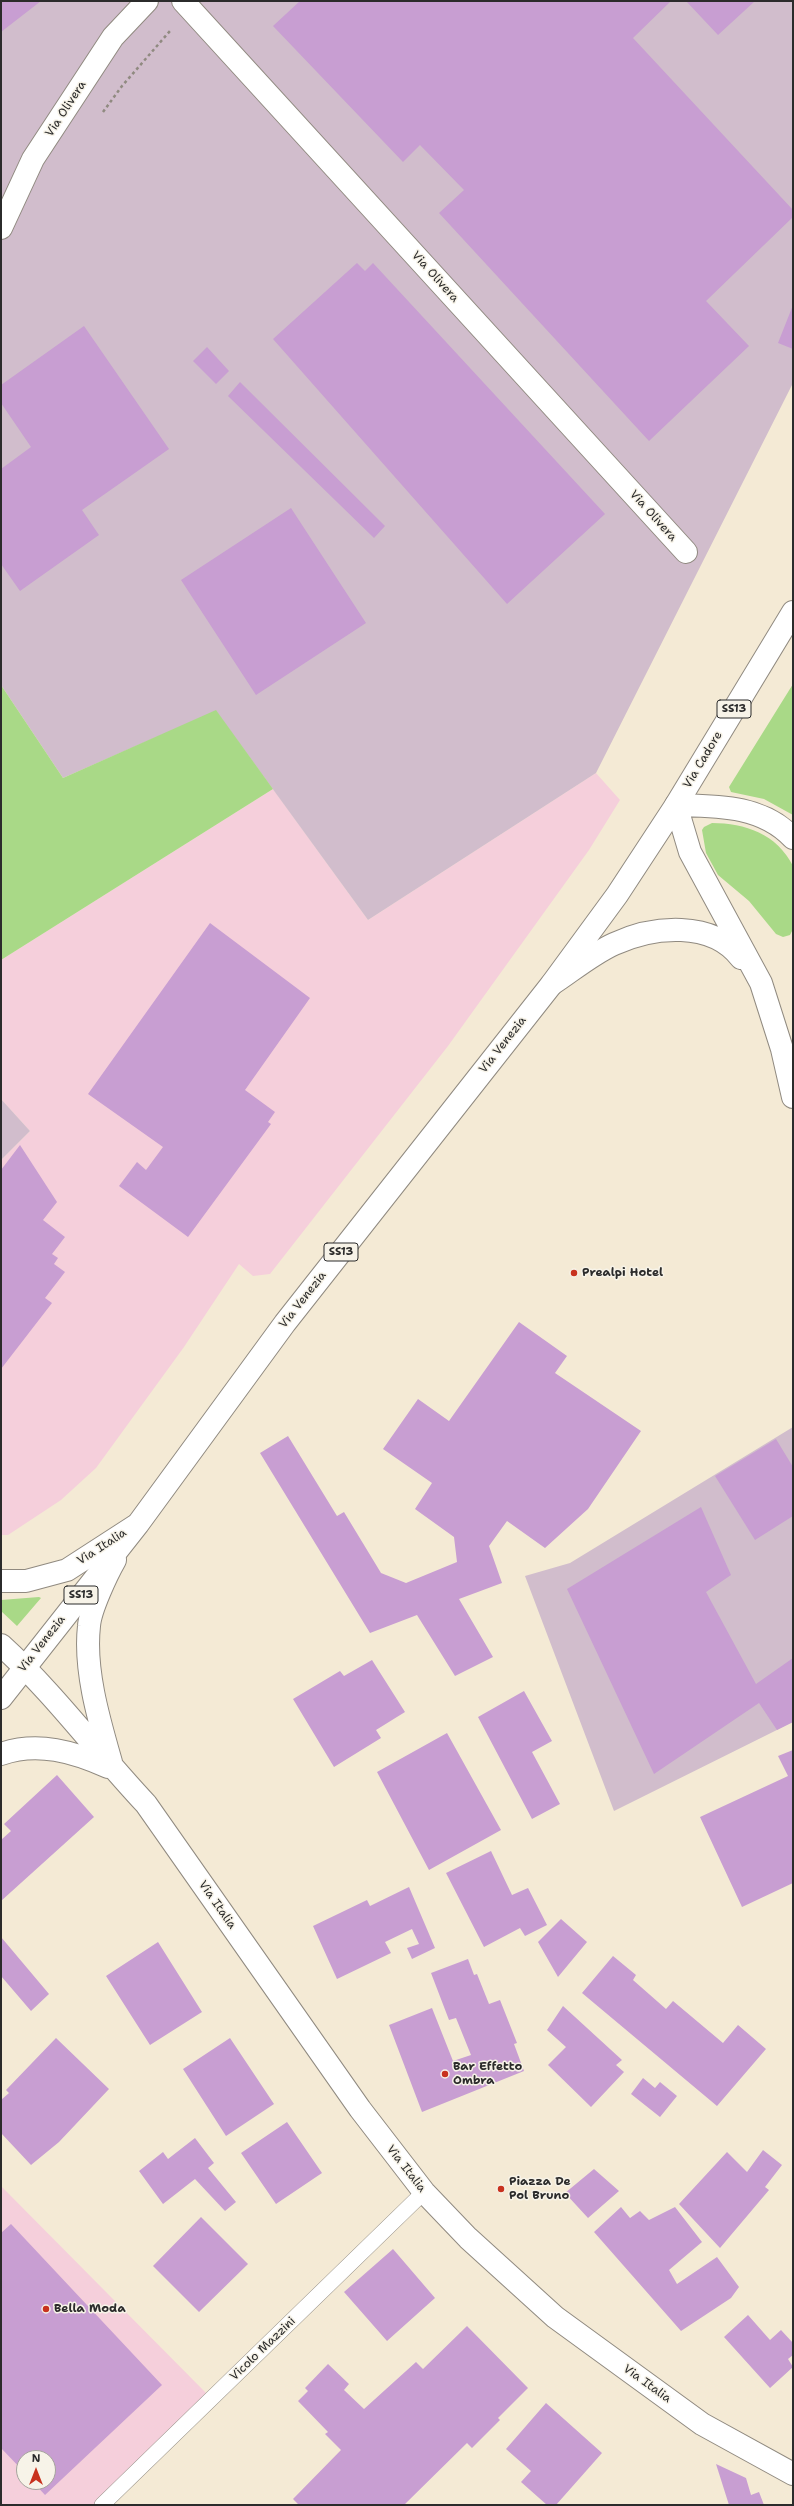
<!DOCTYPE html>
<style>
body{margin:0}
#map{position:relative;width:794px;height:2506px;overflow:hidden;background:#f4ead5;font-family:"Shantell Sans",sans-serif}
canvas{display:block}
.frame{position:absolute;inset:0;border:2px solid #2b2b2b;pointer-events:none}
.north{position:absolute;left:16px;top:2450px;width:40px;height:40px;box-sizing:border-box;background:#f7f3e8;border:1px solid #a5a39c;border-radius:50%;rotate:0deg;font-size:11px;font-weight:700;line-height:16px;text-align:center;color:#2b2b2b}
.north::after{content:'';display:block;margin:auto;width:14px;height:18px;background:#c8321e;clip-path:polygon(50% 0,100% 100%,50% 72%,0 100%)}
</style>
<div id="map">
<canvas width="794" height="2506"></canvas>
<div class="frame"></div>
<div class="north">N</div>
</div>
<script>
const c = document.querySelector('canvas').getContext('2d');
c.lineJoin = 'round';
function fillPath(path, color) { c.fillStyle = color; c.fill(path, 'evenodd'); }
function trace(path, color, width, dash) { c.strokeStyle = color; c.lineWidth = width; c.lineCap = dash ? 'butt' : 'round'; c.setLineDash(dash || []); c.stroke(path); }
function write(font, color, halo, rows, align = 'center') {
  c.font = font + ' "Shantell Sans",sans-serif'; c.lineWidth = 3; c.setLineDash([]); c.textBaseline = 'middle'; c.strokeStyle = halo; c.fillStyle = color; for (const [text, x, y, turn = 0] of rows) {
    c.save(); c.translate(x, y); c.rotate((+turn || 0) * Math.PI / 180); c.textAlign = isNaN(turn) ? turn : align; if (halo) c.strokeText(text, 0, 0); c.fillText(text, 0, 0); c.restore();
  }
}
fillPath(new Path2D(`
 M596,773L620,800L589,850L448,1046L270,1274L253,1276L239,1264L184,1347L96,1468L61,1500L8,1535H1V1160L30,1131L1,1099V960L273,789L368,920Z
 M1,2186L212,2399L102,2505H1ZM24,2458H48V2482H24Z`), '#f5cfdb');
fillPath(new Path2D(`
 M1,1H793V383L596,773L368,920L216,711L63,778L1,685Z
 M1,1099L30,1131L1,1160Z
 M793,1427V1722L614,1811L525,1576L570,1563Z`), '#d1bdcc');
fillPath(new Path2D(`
 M793,684V815L764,799L731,792L729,787Z
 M1,685L63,778L216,710L273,789L1,960Z
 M712,823C745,823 777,834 793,866V929L790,935L783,937L776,934L749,901L718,875L706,853L702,830L704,827Z
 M39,1597L41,1598L17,1626L1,1611V1600Z`), '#a9d987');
fillPath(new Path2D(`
 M1,1H41L1,32Z
 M300,1H671L633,38L793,210V217L706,301L749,346L649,441L439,213L464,190L420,145L403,162L273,26Z
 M686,1H755L718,35Z
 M357,263L365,271L373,263L605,514L507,604L273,339Z
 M793,305V349L778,343Z
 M84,326L169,449L82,510L99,535L20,591L1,564V469L31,447L1,403V385Z
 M207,347L229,371L216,384L193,361Z
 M240,382L385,526L374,538L228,396Z
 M291,508L366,623L256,695L181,580Z
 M210,923L310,998L245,1090L275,1112L268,1122L271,1124L188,1237L119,1186L137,1162L146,1170L163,1147L88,1094Z
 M20,1145L57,1202L43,1220L65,1237L52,1254L58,1258L54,1264L65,1272L45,1298L52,1303L1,1369V1170Z
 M519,1322L567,1356L555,1373L641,1431L588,1509L545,1548L507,1521L489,1546L502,1583L459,1599L493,1657L455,1676L417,1615L370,1633L260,1453L288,1436L337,1516L344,1512L381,1573L406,1583L457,1562L454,1537L415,1509L432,1483L383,1449L418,1399L449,1421Z
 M776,1439L793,1467V1516L755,1540L715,1476Z
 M701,1507L731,1575L706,1592L756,1684L793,1658V1722L777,1730L759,1703L654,1774L567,1589Z
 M372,1660L405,1712L376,1730L381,1738L334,1767L293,1699L340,1671L344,1676Z
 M524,1691L552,1741L532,1752L560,1804L532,1819L478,1717Z
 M447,1733L501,1830L429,1870L377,1772Z
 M793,1750V1883L742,1907L700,1817L788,1776L778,1756Z
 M57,1775L94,1817L1,1901V1840L11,1831L4,1824Z
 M491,1851L512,1895L528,1888L547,1925L525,1936L520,1928L484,1947L446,1873Z
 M409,1887L435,1948L412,1959L407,1948L419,1944L412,1929L385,1942L391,1953L337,1979L313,1926L367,1900L370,1906Z
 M561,1919L587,1942L558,1977L538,1942Z
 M1,1937L49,1994L31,2011L1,1976Z
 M158,1942L202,2012L150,2045L106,1976Z
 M613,1956L636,1975L633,1980L666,2009L673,2001L723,2043L738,2025L766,2049L717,2106L582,1993Z
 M468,1959L474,1975L477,1974L489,2004L500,2000L517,2043L514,2044L524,2071L422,2112L389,2025L432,2008L453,2061L471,2055L456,2018L449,2020L431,1973Z
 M563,2006L622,2060L616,2065L624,2072L591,2107L548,2065L566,2047L547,2030Z
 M56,2038L109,2089L59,2142L31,2165L1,2133V2100L9,2093L6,2090Z
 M230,2038L274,2104L226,2136L183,2069Z
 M643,2078L655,2088L660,2082L677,2096L660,2117L631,2094Z
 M287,2122L322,2173L276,2204L241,2153Z
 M195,2138L214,2163L208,2168L236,2202L225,2211L195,2179L163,2204L139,2171L163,2152L168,2159Z
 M763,2150L782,2165L765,2187L769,2190L720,2248L679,2204L727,2152L747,2172Z
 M594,2169L619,2191L588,2218L565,2193Z
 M621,2207L630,2218L640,2211L649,2220L675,2207L702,2242L669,2270L677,2284L717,2257L739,2287L731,2298L681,2331L594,2232Z
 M201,2217L248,2264L199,2312L153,2266Z
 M11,2224L162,2385L45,2495L33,2482H48V2458H24V2472L1,2448V2233Z
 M393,2249L435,2298L387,2341L344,2292Z
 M748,2315L770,2340L781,2330L793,2343V2355L788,2359L793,2367L770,2388L724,2337Z
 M467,2326L528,2388L498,2418L500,2420L472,2448L467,2443L404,2505H299L293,2499L341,2450L325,2434L328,2432L298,2401L308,2391L305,2388L328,2364L349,2384L344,2390L364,2409L416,2362L423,2369Z
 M546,2403L602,2453L556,2505H547L521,2482L531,2471L506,2449Z
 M716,2464L746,2478L751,2495L759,2492L764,2505H729Z`), '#c89ed2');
const service = new Path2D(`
 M102,2505L424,2192`);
const minor = new Path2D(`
 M183,1L686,552
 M1,228L33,159L113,37L147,1`);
const tertiary = new Path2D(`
 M1,1581H26L67,1570L135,1526
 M1,1645C54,1693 97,1752 146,1804L360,2109L424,2192L468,2238L555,2317L702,2424L793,2474
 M1,1754C38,1741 74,1752 108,1767
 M111,1762C99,1720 84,1670 89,1626C90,1610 107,1574 115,1560`);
const secondary = new Path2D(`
 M793,838C762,805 717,806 676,805L690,852L761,983L782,1049L793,1097
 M552,984C572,971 592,954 614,944C653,926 712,920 741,958`);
const primary = new Path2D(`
 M1,1698L138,1524L285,1323L551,985L617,895L676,805L793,612`);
trace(service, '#908a80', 16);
trace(minor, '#908a80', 24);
trace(tertiary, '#908a80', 24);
trace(secondary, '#908a80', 24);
trace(primary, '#908a80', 24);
trace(new Path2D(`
 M103,112L122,86L170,31`), '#908a80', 2.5, [3, 3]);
trace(service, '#fff', 15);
trace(minor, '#fff', 22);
trace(tertiary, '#fff', 22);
trace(secondary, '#fff', 22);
trace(primary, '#fff', 22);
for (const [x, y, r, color] of [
 [574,1273,4,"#c8321e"],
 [445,2074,4,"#c8321e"],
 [501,2189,4,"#c8321e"],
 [46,2309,4,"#c8321e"]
]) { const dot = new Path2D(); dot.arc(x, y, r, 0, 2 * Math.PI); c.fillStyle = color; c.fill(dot); trace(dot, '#f7f3e8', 1.5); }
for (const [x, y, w] of [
 [734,709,34],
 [341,1252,34],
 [81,1595,34]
]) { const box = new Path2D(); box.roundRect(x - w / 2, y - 9, w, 18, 3); c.fillStyle = '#f7f3e8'; c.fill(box); trace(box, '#2b2b2b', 1); }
write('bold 11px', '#2b2b2b', null, [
 ["SS13",734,709],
 ["SS13",341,1252],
 ["SS13",81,1595]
]);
write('12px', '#2b2b2b', '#f7f3e8', [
 ["Via Olivera",66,109,-57],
 ["Via Olivera",435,277,48],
 ["Via Olivera",653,516,48],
 ["Via Cadore",703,760,-59],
 ["Via Venezia",503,1045,-52],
 ["Via Venezia",303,1300,-52],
 ["Via Italia",102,1547,-33],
 ["Via Venezia",42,1644,-52],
 ["Via Italia",217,1905,55],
 ["Via Italia",406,2169,52],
 ["Vicolo Mazzini",263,2349,-44],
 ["Via Italia",647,2384,36]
]);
write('bold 12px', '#2b2b2b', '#f7f3e8', [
 ["Prealpi Hotel",582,1273],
 ["Bar Effetto",453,2067],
 ["Ombra",453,2081],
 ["Piazza De",509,2182],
 ["Pol Bruno",509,2196],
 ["Bella Moda",54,2309]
], 'left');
</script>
